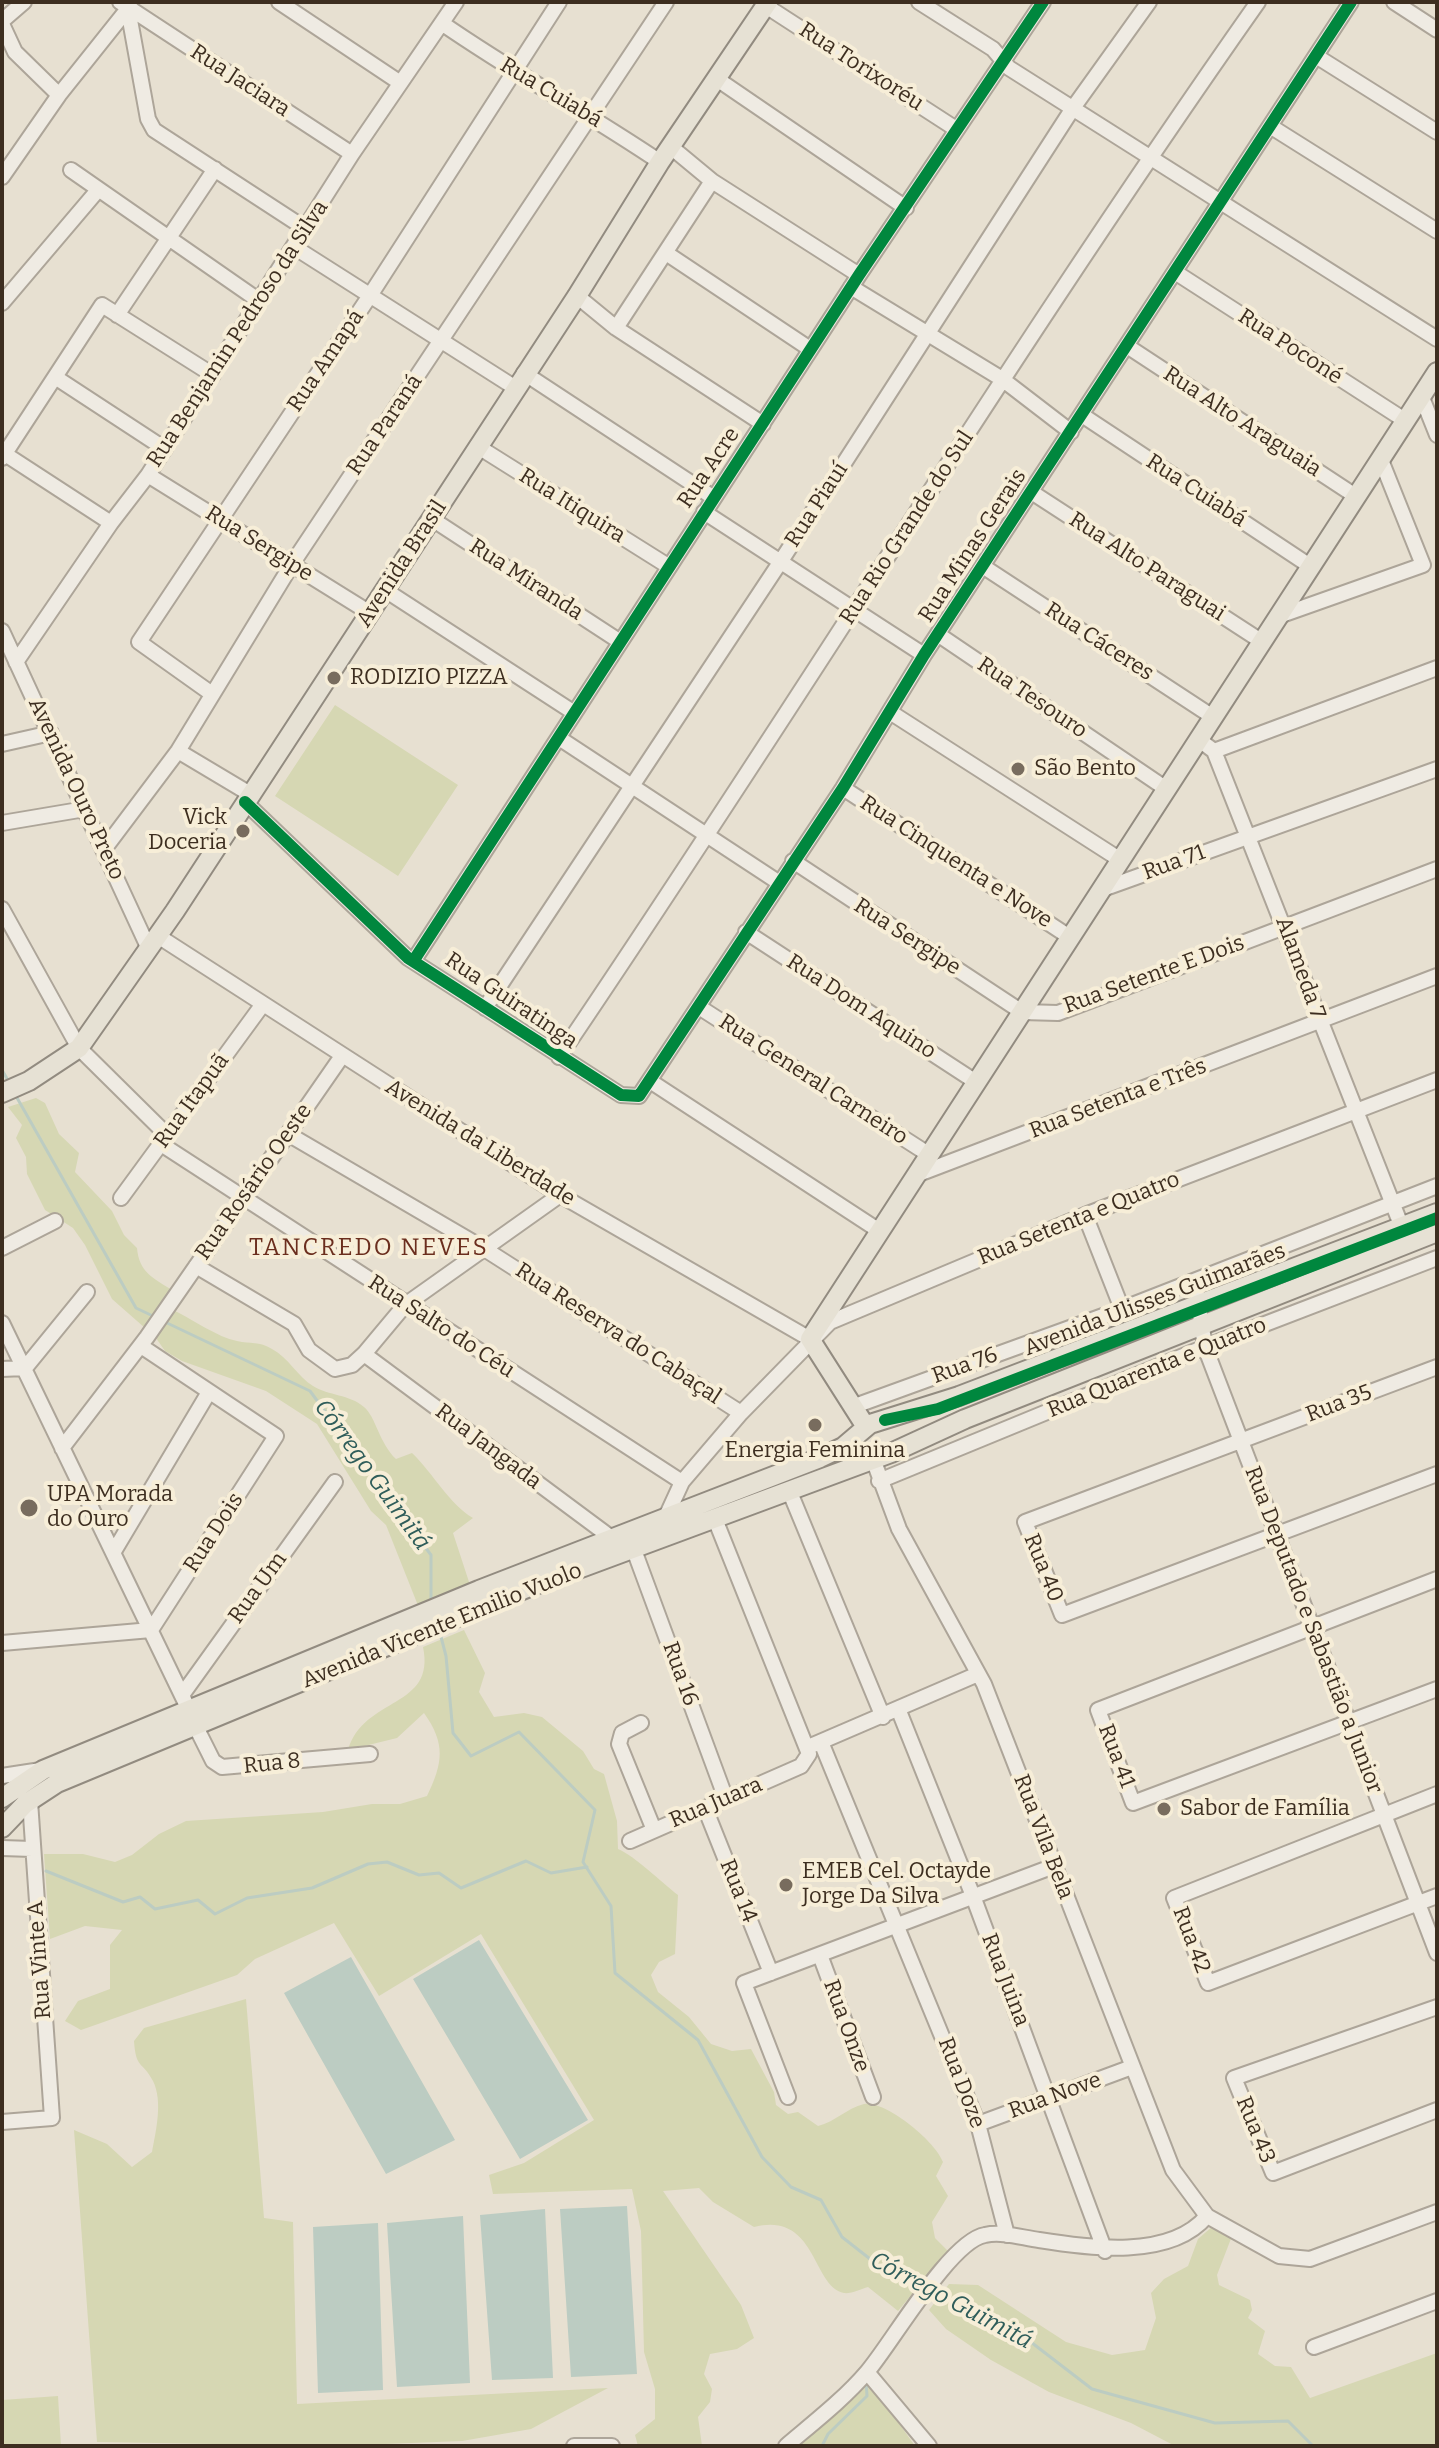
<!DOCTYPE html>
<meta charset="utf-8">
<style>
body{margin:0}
#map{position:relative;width:1439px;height:2448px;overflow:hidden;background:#e7e0d1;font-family:Bitter,serif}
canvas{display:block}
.frame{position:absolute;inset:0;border:4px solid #3d2e20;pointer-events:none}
</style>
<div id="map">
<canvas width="1439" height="2448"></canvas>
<div class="frame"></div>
</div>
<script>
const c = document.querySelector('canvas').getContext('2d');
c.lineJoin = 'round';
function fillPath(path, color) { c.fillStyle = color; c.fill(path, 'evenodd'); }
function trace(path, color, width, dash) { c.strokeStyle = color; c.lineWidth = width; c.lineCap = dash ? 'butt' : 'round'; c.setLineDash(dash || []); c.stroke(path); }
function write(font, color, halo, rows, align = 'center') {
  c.font = font + ' Bitter,serif'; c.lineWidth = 8; c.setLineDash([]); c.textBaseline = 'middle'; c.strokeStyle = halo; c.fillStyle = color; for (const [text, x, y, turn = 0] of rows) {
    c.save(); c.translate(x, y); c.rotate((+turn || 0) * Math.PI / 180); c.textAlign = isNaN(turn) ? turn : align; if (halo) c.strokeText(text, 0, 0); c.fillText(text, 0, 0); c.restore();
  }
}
fillPath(new Path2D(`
 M335,705L458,785L398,876L275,796Z
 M36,1098L45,1103L59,1134L79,1153L75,1172L112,1211L124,1235L137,1248C139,1272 153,1278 172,1290L145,1328L112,1299L85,1245L73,1228L45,1210L27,1174L26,1157L16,1138L22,1125L8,1107Z
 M175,1311C194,1320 217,1337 237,1341C251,1344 259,1341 272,1349C289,1358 297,1376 313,1386C329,1396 349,1394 364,1407C376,1417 379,1443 396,1459L412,1453C433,1473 449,1504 473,1518L453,1533L470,1585L419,1608L386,1525L371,1511L317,1424L266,1391L182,1361L165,1351L156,1338Z
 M464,1630L485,1673L479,1692L494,1717L524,1713L542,1717L583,1751L594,1769L604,1774L617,1821L618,1849C635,1856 661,1882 678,1895L675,1954L659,1962L651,1975L658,1992L689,2017L711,2044L732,2051L751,2049L774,2092L776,2105L788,2114L798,2112L818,2126C835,2122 847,2108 864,2104C886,2100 936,2142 943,2162L936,2176L948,2196L932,2222L935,2238L948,2251L898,2311L868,2287C861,2289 851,2294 844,2293C812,2287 817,2211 754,2227L713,2202L699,2188L663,2191L741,2305L754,2338L737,2349L710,2354L704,2374L712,2389L710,2402L698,2417L702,2446H638L635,2435L655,2419V2389L644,2352L641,2231L632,2189L493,2194L489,2175L524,2163L594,2120L481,1934L379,1996L334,1923L255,1959L237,1975L81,2030L65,2021L78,2001L110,1989V1945L122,1930L85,1926L50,1939L44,1854H83L115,1862L132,1855L159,1834L186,1821L323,1812L372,1804H400L427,1796C443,1763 446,1744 424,1713L397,1738L348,1750C364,1696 436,1709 423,1647Z
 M246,1999L264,2218L293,2222L297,2404L608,2388L531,2429L462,2441L334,2446L97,2442L74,2130L107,2144L132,2167L152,2152C156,2131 163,2101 153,2081C142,2060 136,2070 134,2041L144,2028Z
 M1213,2226L1232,2236L1217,2275L1219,2285L1250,2300L1252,2310L1248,2318L1265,2331L1258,2354L1275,2366L1291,2367L1310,2398L1437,2353V2446H1175L1131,2423L1049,2392L991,2360L946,2329L929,2310L949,2284L978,2285L1066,2342L1112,2355L1145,2350L1156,2318L1151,2293L1164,2279L1188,2266L1198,2239Z
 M866,2377L915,2446H791Z
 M58,2396L61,2446H2V2400Z`), '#d6d7b3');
fillPath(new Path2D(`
 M479,1940L588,2120L520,2159L413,1979Z
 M351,1957L455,2140L386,2174L284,1993Z
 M627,2206L637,2374L571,2377L560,2209Z
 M545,2209L553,2378L492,2380L480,2215Z
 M463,2216L470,2383L397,2387L387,2223Z
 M378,2223L383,2390L318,2393L313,2227Z`), '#bcccc2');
trace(new Path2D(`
 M2,1070L9,1082
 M16,1096L136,1308L155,1317
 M165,1322L310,1391L431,1555V1603
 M440,1633L446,1656L453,1733L471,1756L519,1732L595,1810L583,1862L611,1906L615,1973L698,2040L762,2157L791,2187L821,2200L842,2237L888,2273L921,2287
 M46,1871L123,1902L140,1897L155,1909L198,1900L215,1914L247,1898L312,1888L368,1864L387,1862L419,1875L439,1873L461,1888L526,1861L551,1873L587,1867
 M932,2292L1023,2336L1092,2389L1215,2423L1288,2421L1313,2446
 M822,2446L828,2434L867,2396L866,2380`), '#bcccc2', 3);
const minor = new Path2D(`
 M120,2L352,154
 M279,2L399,82
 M919,2L993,49L1009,68L1437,339
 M1394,2L1437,30
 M766,6L956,129
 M128,9L148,119L154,130L306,229
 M2,21L24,2
 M2,24L15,52L59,95
 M443,24C514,73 589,114 660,162
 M1316,56L1437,132
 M717,79L906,208
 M1270,126L1437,231
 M671,147L712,181L859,275
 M71,170L258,300
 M2,177L59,95L130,6
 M294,247L514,387
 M666,253L810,349
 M1175,272L1406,421
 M851,287L1002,379L1071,432
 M577,296L616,328L763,424
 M2,303L98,190
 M117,315L215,169
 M616,328L712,181
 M1127,346L1357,497
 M524,373L714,498
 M55,377L165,449
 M1421,395L1437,435
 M1082,415L1310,566
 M477,446L668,566
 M5,454L111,523
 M2,458L102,305L213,375
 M148,475L370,613
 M1033,493L1261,641
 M704,512L924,655
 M432,519L619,641
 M984,567L1213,717
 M385,590L573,712
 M1279,616L1423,565L1381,460
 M2,631L149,949
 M939,635L1165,788
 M16,662L111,523L148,475L352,154L456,2
 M212,694L139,642L371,294L559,2
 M890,712L1119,859
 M559,738L778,882
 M1198,739L1214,751L1405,1235
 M2,744L51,733
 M178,751L250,794
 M1214,751L1437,668
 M843,788L1068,936
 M245,802L408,958L621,1095L639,1096L843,788L924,655L1351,2
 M2,823L85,809
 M105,848L178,751L292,564L666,2
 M793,861L1022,1012L1058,1013L1437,869
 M1100,890L1437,769
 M2,909L79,1048L167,1135
 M746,932L976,1082
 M158,936L560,1195L810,1339
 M414,960L859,275L1043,2
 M699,1007L928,1154
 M485,1008L781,561L1073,108L1149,2
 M559,1057C796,708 1015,347 1258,2
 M650,1081L878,1230
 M288,1134L483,1248L741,1413
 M161,1144L682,1482
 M916,1175L1437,976
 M121,1198L263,1004
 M1085,1215L1122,1309
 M2,1248L55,1221
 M196,1266L294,1324L309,1350L335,1369L352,1365L364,1354L405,1305L560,1195
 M1195,1282L1205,1347L1437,1953
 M2,1323L189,1710
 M364,1354L613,1539
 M1437,1367L1025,1522L1062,1615L1437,1474
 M2,1369L25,1368L87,1292
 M852,1407L1122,1309L1437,1186
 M62,1448L147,1337L342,1056
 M873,1459L899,1529L984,1684L1173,2170L1207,2216L1279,2256L1310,2259L1437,2212
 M879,1481L1205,1347L1437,1258
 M789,1490L883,1717
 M665,1519L682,1482L741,1413L830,1322L1085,1215L1437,1080
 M634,1550L726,1799
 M113,1553L209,1392
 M1437,1579L1098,1710L1133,1803L1437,1689
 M2,1643L151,1630L276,1436L141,1346
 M182,1695L335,1482
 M899,1711L973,1896L1105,2251
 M641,1723L622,1733L619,1744L654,1830
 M196,1727L213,1761L222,1767L370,1754
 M821,1742L978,2124L1007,2235
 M813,1745L978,1674
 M2,1776L41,1770
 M1437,1794L1174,1898L1208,1983L1437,1896
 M705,1808L771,1973
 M630,1841L801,1766L809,1754L715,1519
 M2,1848L32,1849
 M820,1955L873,2097
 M1437,2007L1234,2078L1273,2173L1437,2110
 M788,2097L744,1983L1054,1866
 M2,2122L52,2118L30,1801
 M978,2124L1132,2067
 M1314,2347L1437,2301
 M867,2372L929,2446
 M574,2446H612
 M786,2446C813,2423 844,2399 867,2372C892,2343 950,2241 985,2235C1002,2231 1023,2238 1039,2240C1089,2248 1170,2260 1207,2216`);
const major = new Path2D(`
 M2,1093L29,1081L79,1048L175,911L577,296L660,162L768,2
 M866,1427L810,1339L1437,372
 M2,1798L43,1770L479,1590L820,1458L843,1447L870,1424L959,1396L1437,1213
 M2,1828L25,1804L57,1783L527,1588L891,1453L965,1419L1437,1232`);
trace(minor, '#ada599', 18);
trace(major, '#928b80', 22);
trace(minor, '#efebe3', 14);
trace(major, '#e6e1d4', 18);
trace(new Path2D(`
 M245,802L408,958L621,1095L639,1096L843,788L924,655L1351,2
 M414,960L859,275L1043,2
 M885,1420L938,1409L1437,1218`), '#00873e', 12);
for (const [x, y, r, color] of [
 [334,678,8,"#786c5e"],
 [1018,769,8,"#786c5e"],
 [243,831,8,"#786c5e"],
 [815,1425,8,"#786c5e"],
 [29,1508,10,"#786c5e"],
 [1164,1809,8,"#786c5e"],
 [786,1885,8,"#786c5e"]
]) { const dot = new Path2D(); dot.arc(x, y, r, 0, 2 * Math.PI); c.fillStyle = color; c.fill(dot); trace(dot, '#f7eed8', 3); }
write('22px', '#3d2e20', '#f7eed8', [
 ["Rua Torixoréu",861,67,33],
 ["Rua Jaciara",240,81,33],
 ["Rua Cuiabá",551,93,31],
 ["Rua Benjamin Pedroso da Silva",238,334,-57],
 ["Rua Poconé",1290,347,33],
 ["Rua Amapá",326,361,-56],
 ["Rua Alto Araguaia",1242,422,33],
 ["Rua Paraná",385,425,-56],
 ["Rua Acre",709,468,-56],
 ["Rua Cuiabá",1196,491,33],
 ["Rua Piauí",817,505,-57],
 ["Rua Itiquira",572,506,32],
 ["Rua Rio Grande do Sul",907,528,-57],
 ["Rua Sergipe",259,544,32],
 ["Rua Minas Gerais",973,546,-57],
 ["Avenida Brasil",402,564,-57],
 ["Rua Alto Paraguai",1147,567,33],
 ["Rua Miranda",526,580,33],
 ["Rua Cáceres",1099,642,33],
 ["Rua Tesouro",1032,698,34],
 ["Avenida Ouro Preto",76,789,65],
 ["Rua Cinquenta e Nove",956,862,33],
 ["Rua 71",1174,863,-20],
 ["Rua Sergipe",907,937,33],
 ["Alameda 7",1300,968,70],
 ["Rua Setente E Dois",1154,975,-20],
 ["Rua Guiratinga",511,1001,34],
 ["Rua Dom Aquino",861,1007,33],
 ["Rua General Carneiro",813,1080,33],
 ["Rua Setenta e Três",1118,1099,-21],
 ["Rua Itapuã",192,1101,-54],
 ["Avenida da Liberdade",480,1143,32],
 ["Rua Rosário Oeste",254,1182,-55],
 ["Rua Setenta e Quatro",1079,1219,-22],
 ["Avenida Ulisses Guimarães",1155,1300,-21],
 ["Rua Salto do Céu",441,1327,33],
 ["Rua Reserva do Cabaçal",618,1334,33],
 ["Rua 76",965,1366,-20],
 ["Rua Quarenta e Quatro",1157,1368,-22],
 ["Rua 35",1339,1404,-21],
 ["Rua Jangada",488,1447,37],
 ["Rua Dois",214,1533,-57],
 ["Rua 40",1043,1568,68],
 ["Rua Um",258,1588,-54],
 ["Avenida Vicente Emilio Vuolo",442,1626,-22],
 ["Rua Deputado e Sabastião a Junior",1313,1630,69],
 ["Rua 16",680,1674,70],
 ["Rua 41",1116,1756,69],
 ["Rua 8",272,1764,-6],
 ["Rua Juara",716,1803,-23],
 ["Rua Vila Bela",1043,1837,69],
 ["Rua 14",738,1891,68],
 ["Rua 42",1191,1940,69],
 ["Rua Vinte A",40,1960,-94],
 ["Rua Juina",1005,1980,69],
 ["Rua Onze",846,2026,70],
 ["Rua Doze",961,2083,69],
 ["Rua Nove",1055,2096,-20],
 ["Rua 43",1255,2130,68]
]);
write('22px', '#3d2e20', '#f7eed8', [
 ["RODIZIO PIZZA",350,678],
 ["São Bento",1034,769],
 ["Vick",227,818,"right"],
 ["Doceria",227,843,"right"],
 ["Energia Feminina",815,1451,"center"],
 ["UPA Morada",47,1495],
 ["do Ouro",47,1520],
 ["Sabor de Família",1180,1809],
 ["EMEB Cel. Octayde",802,1872],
 ["Jorge Da Silva",802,1897]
], 'left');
c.letterSpacing = '2px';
write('24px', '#6b2e1e', '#f7eed8', [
 ["TANCREDO NEVES",369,1248]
]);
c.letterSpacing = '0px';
write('italic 24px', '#2f5d5a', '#f7eed8', [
 ["Córrego Guimitá",372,1475,54],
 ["Córrego Guimitá",951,2301,28]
]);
</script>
